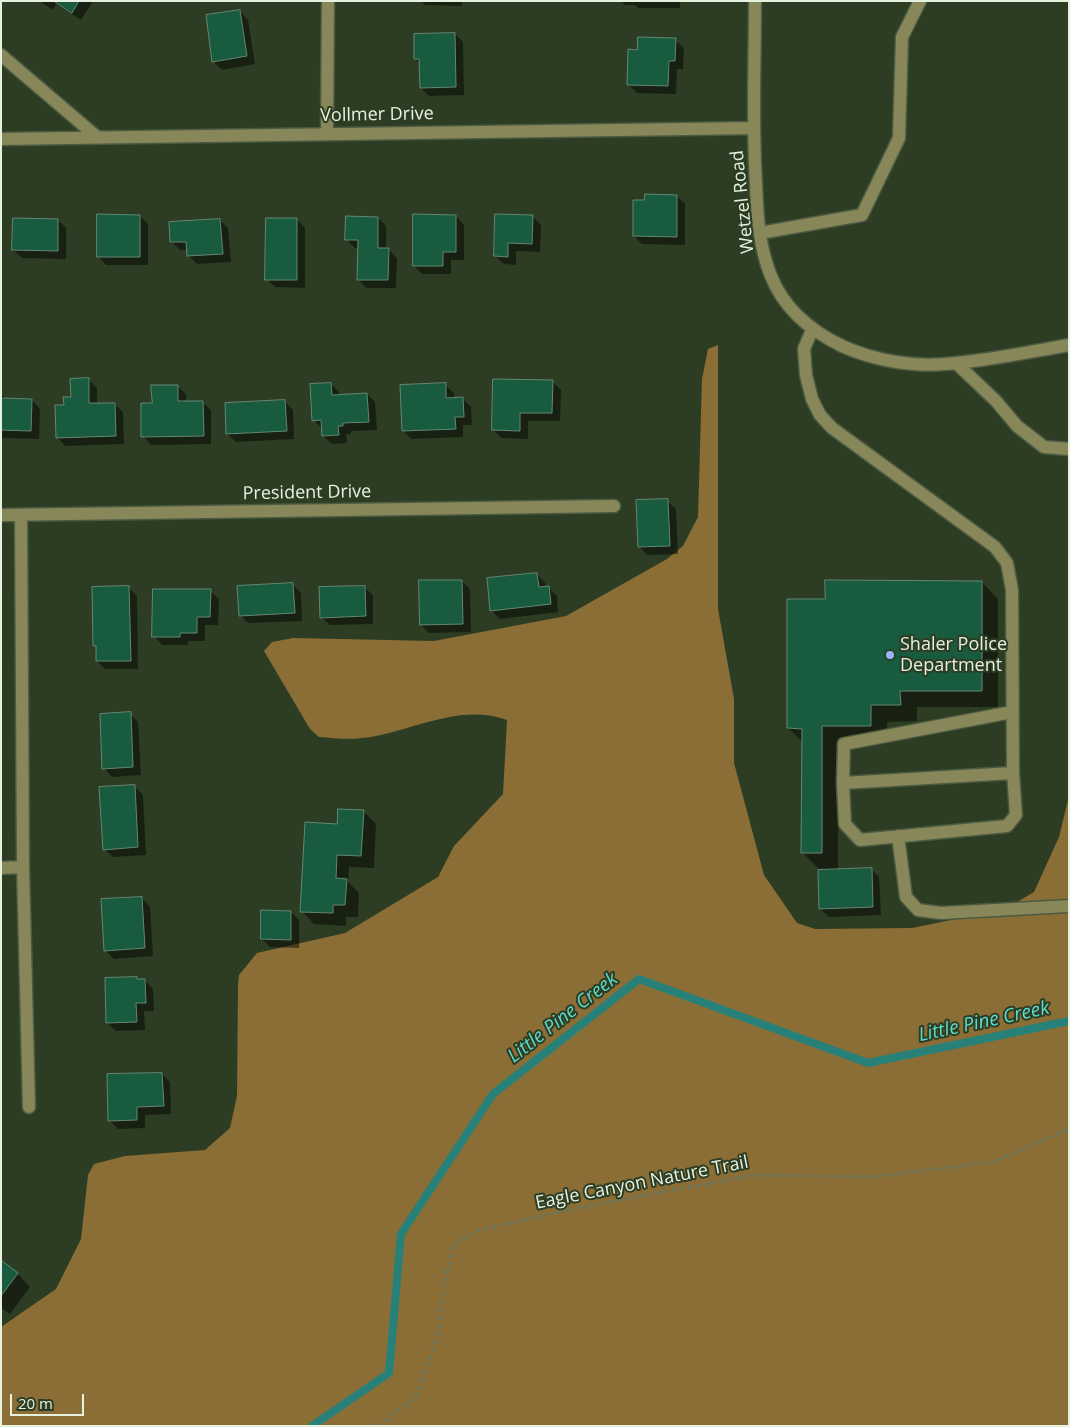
<!DOCTYPE html>
<style>
body{margin:0}
#map{position:relative;width:1070px;height:1427px;overflow:hidden;background:#2d3d23;font-family:"Open Sans",sans-serif}
canvas{display:block}
.frame{position:absolute;inset:0;border:2px solid #e6f1e0;pointer-events:none}
.scale{position:absolute;left:10px;top:1394px;width:74px;height:22px;box-sizing:border-box;border:2px solid #e6f1e0;border-top:0;padding-left:6px;font-size:15px;line-height:18px;white-space:nowrap;color:#e6f1e0;-webkit-text-stroke:4px #2d3d23;paint-order:stroke}
</style>
<div id="map">
<canvas width="1070" height="1427"></canvas>
<div class="frame"></div>
<div class="scale">20 m</div>
</div>
<script>
const c = document.querySelector('canvas').getContext('2d');
c.lineJoin = 'round';
function fillPath(path, color) { c.fillStyle = color; c.fill(path, 'evenodd'); }
function trace(path, color, width, dash) { c.strokeStyle = color; c.lineWidth = width; c.lineCap = dash ? 'butt' : 'round'; c.setLineDash(dash || []); c.stroke(path); }
function write(font, color, halo, rows, align = 'center') {
  c.font = font + ' "Open Sans",sans-serif'; c.lineWidth = 4; c.setLineDash([]); c.textBaseline = 'middle'; c.strokeStyle = halo; c.fillStyle = color; for (const [text, x, y, turn = 0] of rows) {
    c.save(); c.translate(x, y); c.rotate((+turn || 0) * Math.PI / 180); c.textAlign = isNaN(turn) ? turn : align; if (halo) c.strokeText(text, 0, 0); c.fillText(text, 0, 0); c.restore();
  }
}
fillPath(new Path2D(`
 M718,345V609L734,699V763L764,875L797,923L815,929L912,928L1005,909L1034,892L1059,837L1069,796V1426H1V1327L56,1289L81,1239L88,1175L94,1164L125,1156L205,1150L230,1128L237,1096L238,985L239,975L257,953L345,933L438,877L454,846L503,794L507,720C458,702 410,733 362,738C348,740 333,738 319,737L310,729L264,651L272,642L293,638L434,641L566,616L667,559L683,546L698,517L702,379L708,349Z`), '#8b6e35');
fillPath(new Path2D(`
 M39,1H93L81,20L56,4L53,10Z
 M421,1H462V6L425,5Z
 M621,1H680V8H638L635,5H625Z
 M240,11L248,20L255,64L222,70L213,61Z
 M455,34L463,42L464,95L429,96L421,88V64L415,59Z
 M675,40L684,48L683,69H677L676,94L637,93L628,84L638,51Z
 M677,196L685,204V245L642,244L634,236Z
 M140,216L148,224V265H106L98,256Z
 M456,216L464,225V260H451V274H422L414,266Z
 M532,216L541,225L540,252L516,251V265L504,264L495,256Z
 M378,218L386,226V249H388L397,258L396,288H366L358,279L359,248H355L347,240Z
 M297,219L305,228V288L275,287L267,279Z
 M58,220L66,228V259L22,258L13,250Z
 M220,220L228,228L231,262L197,264L189,256L188,250H180L172,242Z
 M88,379L97,388V404H114L123,412L124,444L65,446L57,437L65,406Z
 M552,381L561,390L560,421H528V439L501,438L493,429Z
 M331,384L339,392V395L367,394L375,402L377,430L351,431V434H346L347,443L332,444L323,436L322,429L314,420Z
 M445,385L454,393V399H463L471,407L472,425H463V437L411,439L403,430Z
 M177,386L186,394V402H202L211,410V444L151,445L143,436L153,404Z
 M1,394L4,397V400H32L40,409L39,439L1,438Z
 M285,402L293,410L294,439L236,442L227,434Z
 M667,501L676,509L678,554L647,555L639,546Z
 M537,574L545,583L546,588L548,587L557,596L558,612L500,619L491,610Z
 M462,581L470,589L471,632L429,633L421,625Z
 M982,582L998,599V707H917V721L887,722V742H838V870L871,869L879,877L881,915L829,917L820,909L821,871L802,852L803,742L788,728L827,600Z
 M293,585L301,593L302,621L248,623L240,615Z
 M128,587L137,596L138,669H105L97,661V648L94,645Z
 M364,587L373,595V624L330,625L321,617Z
 M210,591L219,599L218,625H205V641H188V645H162L154,636Z
 M130,714L138,722L141,775L112,777L104,768Z
 M134,786L143,795L146,855L113,857L104,849Z
 M363,811L376,824L374,868L349,867L348,882L359,893L358,917H346V926L314,924L302,911L338,825Z
 M142,898L150,907L153,956L114,959L105,950Z
 M291,912L299,920V948L270,947L262,939Z
 M145,980L153,989L154,1011H144L145,1030L116,1031L107,1023L139,981Z
 M162,1074L170,1082L171,1114L145,1115V1128L118,1129L109,1120Z
 M1,1262L18,1274L30,1287L10,1314L1,1308Z`), '#0007');
trace(new Path2D(`
 M312,1426L389,1373L401,1234L493,1094L639,979L868,1063L1069,1021`), '#288179', 8);
const building = new Path2D(`
 M54,1H79L72,13Z
 M240,10L247,56L212,62L206,15Z
 M455,33L456,87L420,88L419,59H414V34Z
 M638,37L676,38L675,61H669L668,86L627,85L628,49L637,50Z
 M645,194L677,195V237L633,236V200H644Z
 M97,214L140,215V257H97Z
 M413,214L456,215V252H443V266H413Z
 M495,214L533,215L532,244L508,243V257L494,256Z
 M346,216L378,217V248H389L388,280H357L358,240H345Z
 M13,218L58,219V251L12,250Z
 M266,218H297V280H265Z
 M220,219L223,254L187,256L186,242H170L169,222Z
 M89,378V403H115L116,436L56,438L55,405H64L63,397H71L70,379Z
 M493,379L553,380L552,413H520V431L492,430Z
 M331,383L332,395L367,393L369,422L343,423V426H338L339,435L322,436L321,420L312,421L310,384Z
 M446,383V398L463,397L464,417H455L456,429L402,431L400,385Z
 M151,385H178V401H203L204,436L141,437V403H152Z
 M1,398L32,399L31,431L1,430Z
 M285,400L287,431L226,434L225,403Z
 M668,499L670,546L638,547L636,500Z
 M537,573L539,587L549,586L551,604L490,611L487,578Z
 M419,580H462L463,624L420,625Z
 M825,580L982,581V691H900L901,705H871V726H822V853H801L802,729L787,728V599H825Z
 M293,583L295,613L239,616L237,586Z
 M129,586L131,661H96V646H93L92,587Z
 M365,586L366,616L320,618L319,587Z
 M153,589H211L210,617H197V633H180V637H152Z
 M131,712L133,767L102,769L100,714Z
 M135,785L138,847L103,850L99,787Z
 M338,809L364,810L361,856L337,855L336,878L347,879L345,905H333V913L300,912L305,822L337,824Z
 M872,868L873,907L819,909L818,870Z
 M142,897L145,948L104,951L101,899Z
 M261,910L291,911V940L261,939Z
 M137,977V979H145L146,1003H136L137,1022L106,1023L105,978Z
 M162,1073L164,1106L137,1107V1120L108,1121L107,1074Z
 M1,1260L18,1273L1,1296Z`);
fillPath(building, '#185b3e');
trace(building, '#648774', 1);
const minor = new Path2D(`
 M755,1C755,62 752,122 756,183C757,214 759,247 771,276C784,309 811,331 842,346C873,360 911,367 945,364C987,361 1028,352 1069,345
 M1,55L97,137
 M327,133L328,1
 M1,139L754,128
 M760,233L862,215L899,138L902,37L920,1
 M812,330L804,349L806,375L812,399L820,415L832,428L995,547L1007,563L1012,590L1013,773
 M956,363L996,401L1017,426L1044,447L1069,449
 M1,515L614,506
 M21,515L23,867L29,1107
 M843,783L845,824L860,840L1007,826L1016,815L1013,773L843,783L844,744L1012,712
 M898,836L906,897L918,910L941,913L1069,906
 M1,868L23,867`);
trace(minor, '#4b5a41', 15);
trace(new Path2D(`
 M378,1426L416,1397L439,1331L444,1284L455,1243L479,1230L573,1209L754,1175L871,1177L993,1162L1069,1129`), '#68775f', 3, [4, 4]);
trace(minor, '#878759', 12);
for (const [x, y, r, color] of [
 [890,655,5,"#92b7fd"]
]) { const dot = new Path2D(); dot.arc(x, y, r, 0, 2 * Math.PI); c.fillStyle = color; c.fill(dot); trace(dot, '#2d3d23', 2); }
write('18px', '#e6f1e0', '#2d3d23', [
 ["Vollmer Drive",377,115,-1],
 ["Wetzel Road",743,202,-96],
 ["President Drive",307,493,-1],
 ["Eagle Canyon Nature Trail",642,1183,-11]
]);
write('18px', '#e6f1e0', '#2d3d23', [
 ["Shaler Police",900,645],
 ["Department",900,666]
], 'left');
write('italic 19px', '#5cdacd', '#2d3d23', [
 ["Little Pine Creek",563,1018,-38],
 ["Little Pine Creek",984,1022,-12]
]);
</script>
